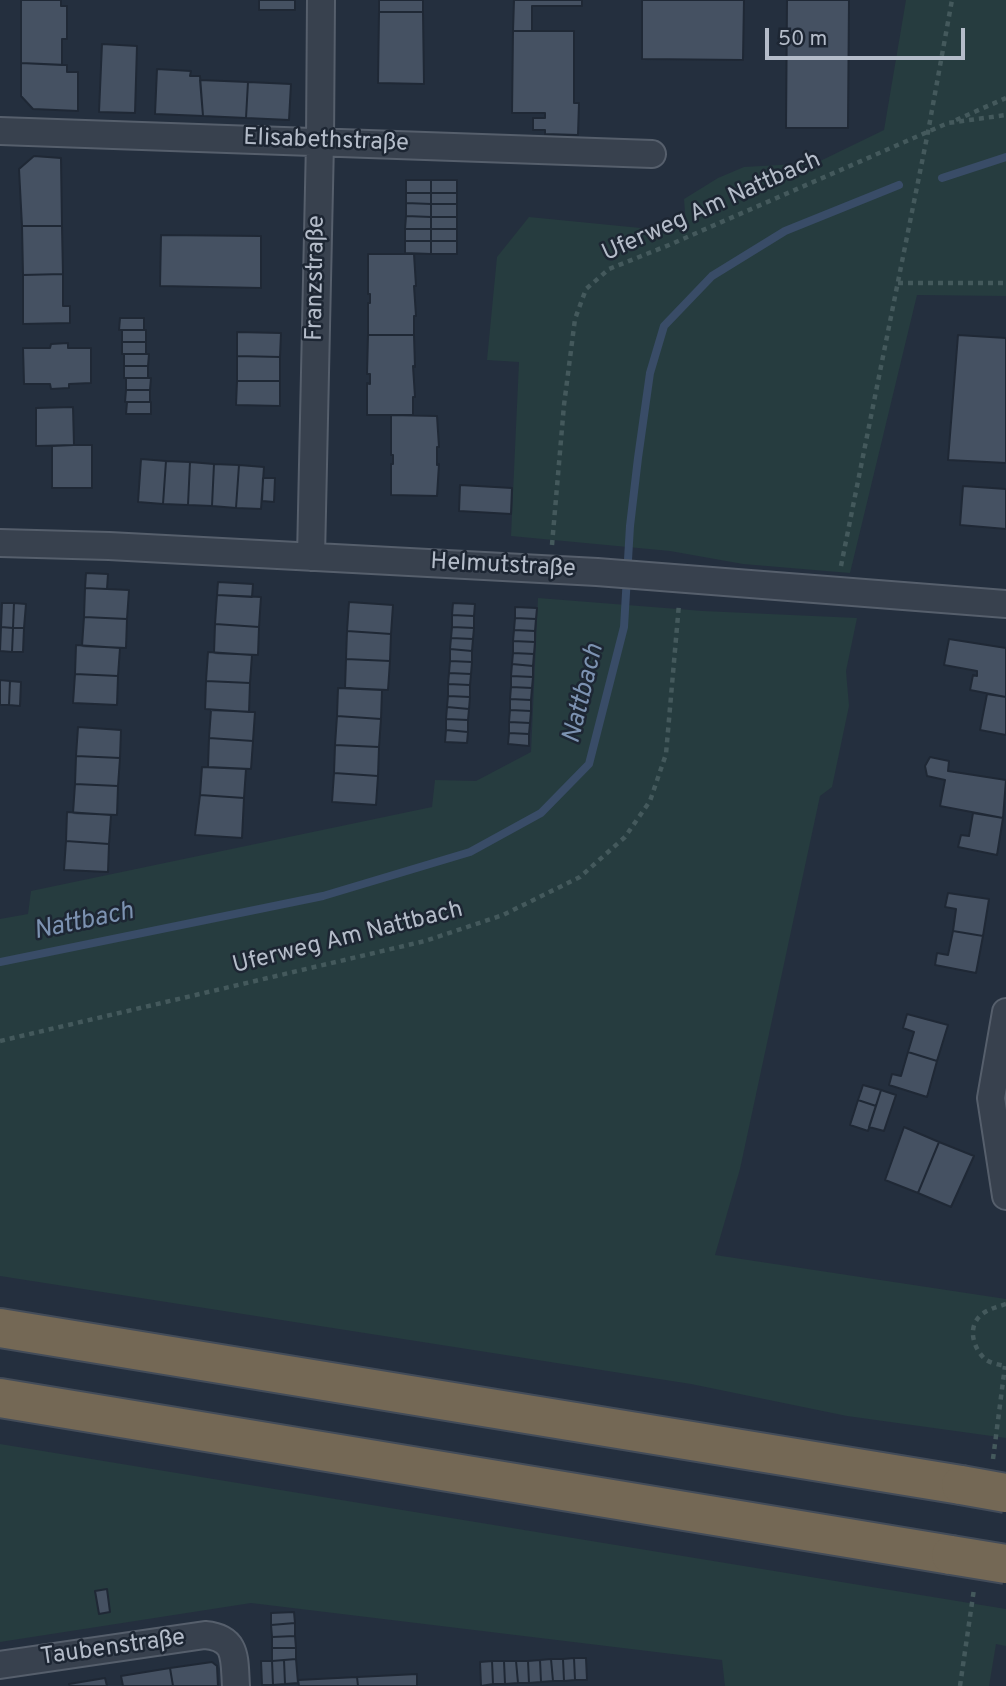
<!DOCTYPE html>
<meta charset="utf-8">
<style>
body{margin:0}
#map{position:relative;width:1006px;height:1686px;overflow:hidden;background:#242f3e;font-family:Overpass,sans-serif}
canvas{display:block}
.scale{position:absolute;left:765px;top:28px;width:200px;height:32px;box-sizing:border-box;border:4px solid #b4bcc9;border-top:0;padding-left:9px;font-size:21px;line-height:24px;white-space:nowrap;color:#b4bcc9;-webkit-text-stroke:5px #1d2633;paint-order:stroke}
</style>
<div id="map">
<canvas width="1006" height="1686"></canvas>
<div class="scale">50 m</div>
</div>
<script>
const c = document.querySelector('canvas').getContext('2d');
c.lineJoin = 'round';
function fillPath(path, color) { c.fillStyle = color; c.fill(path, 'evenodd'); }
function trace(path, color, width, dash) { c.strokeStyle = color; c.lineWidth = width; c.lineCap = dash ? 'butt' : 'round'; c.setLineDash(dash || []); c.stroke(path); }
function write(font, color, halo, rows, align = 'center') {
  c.font = font + ' Overpass,sans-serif'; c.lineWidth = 5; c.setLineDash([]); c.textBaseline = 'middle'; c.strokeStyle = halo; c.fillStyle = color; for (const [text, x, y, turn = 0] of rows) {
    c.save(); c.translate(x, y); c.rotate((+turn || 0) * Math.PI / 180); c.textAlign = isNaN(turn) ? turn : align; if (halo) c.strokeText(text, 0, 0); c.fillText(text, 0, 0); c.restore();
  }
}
fillPath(new Path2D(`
 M906,0H1006V296L917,295L850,573L743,564L670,551L511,536L519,362L487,360L497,257L529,217L651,229L686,226L684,199L718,178L744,167L816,163L884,130Z
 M538,598L703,611L857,618L846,671L849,706L832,787L820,796L740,1169L715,1255L1006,1299V1438L847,1416L691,1384L0,1276V919L28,914L31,891L432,807L435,780L476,781L531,752Z
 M0,1444L1006,1609V1646L996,1644L989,1686H725L722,1660L251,1603L0,1642Z`), '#263c3f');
trace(new Path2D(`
 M942,178L1006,157
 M0,962L323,896L470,852L541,813L589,764L624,627L630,526L638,458L650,373L664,326L712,276L785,231L899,185`), '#394c67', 8);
const building = new Path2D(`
 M21,0H61V6H67V39H62V65L21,63Z
 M259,0H295V10H259Z
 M379,0H423V12H379Z
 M514,0H582V6H532V31H513Z
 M642,0H744L743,60L642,59Z
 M787,0H849L848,128H786Z
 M379,12H423L424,84L378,83Z
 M513,31H574V103H579L578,135L545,134V130H533V118H545V113H512Z
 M102,44L137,46L135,113L99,112Z
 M21,63L67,65V72H78V111L33,109L21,96Z
 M157,69L191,71L190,76H200L203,116L155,114Z
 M200,80L248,82L246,118L203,116Z
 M248,82L291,84L289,120L246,118Z
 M34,156L61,158L62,226H22L19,169Z
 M406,180H431V193H406Z
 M431,180H457V193H431Z
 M406,193H431V204L406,203Z
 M431,193H457V204H431Z
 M406,203L431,204V217L406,216Z
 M431,204H457V217H431Z
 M406,216L431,217V229H405Z
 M431,217H457V229H431Z
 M22,226H62L63,274L23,275Z
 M405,229H431V241H405Z
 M431,229H457V241H431Z
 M161,235L261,236V288L160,286Z
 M405,241H431V254L405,253Z
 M431,241H457V254H431Z
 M368,254H414L416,286H414L416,316H414V335H368V303H370V294H368Z
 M63,274V306H70V323L23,324V275Z
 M120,318H144V330H119Z
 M122,330H146V342H122Z
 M237,332L281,333L280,357L237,356Z
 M368,335H414L415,367L413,366L415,397H413V415H367V383L370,384V374H367Z
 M958,335L1006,338V463L948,460Z
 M122,342H146V354H122Z
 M68,343V348H91V383L69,384V388L51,389L50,384H24L23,348H50L51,344Z
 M124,354H149L148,366H124Z
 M237,356L280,357V381H237Z
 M124,366H148V378H124Z
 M126,378H151L150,390H126Z
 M237,381H280V406L236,405Z
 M126,390H150V402H125Z
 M127,402H151V414H126Z
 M73,407L74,445L36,446V408Z
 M391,415L437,416L439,447H437V465L439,464L437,496L391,495V464H393V455H391Z
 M74,445H92V488H52V446Z
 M141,459L166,461L163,504L138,502Z
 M166,461L190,462L188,505L163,504Z
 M190,462L214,464L212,506L188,505Z
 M214,464L239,465L236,508L212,506Z
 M239,465L264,467L261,509L236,508Z
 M263,478H275L274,502L262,501Z
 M460,485L512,488L511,514L459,511Z
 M963,486L1006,489V529L960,525Z
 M86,573L108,574L107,589L85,588Z
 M218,582L253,584L252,597L217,595Z
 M85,588L129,590L127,619L84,617Z
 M217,595L261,597L259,627L215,624Z
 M349,602L393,605L391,634L347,631Z
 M2,603H14L13,628L1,627Z
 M14,603L26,604L24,628H13Z
 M453,603L475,604L474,616L452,615Z
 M515,607L537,608L536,619L515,618Z
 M452,615L474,616V628L452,627Z
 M84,617L127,619L126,648L82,646Z
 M515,618L536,619L535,631L514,630Z
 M215,624L259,627L258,655L214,653Z
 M1,627L13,628L12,652L0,651Z
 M452,627L474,628L473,639L451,638Z
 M13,628H24L23,652H12Z
 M514,630L535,631V642L513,641Z
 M347,631L391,634L390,661L346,659Z
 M451,638L473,639L472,651L450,649Z
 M949,639L1006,648V697L970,690L973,675L977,676V671L944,665Z
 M513,641L535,642L534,654L513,653Z
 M76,645L120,648L118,676L75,674Z
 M450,649L472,651V662L450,661Z
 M208,652L252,655L250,683L206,681Z
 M513,653L534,654L533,666L512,664Z
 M346,659L390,661L388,690L345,688Z
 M450,661L472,662L471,674L449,673Z
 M512,664L533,666V677L511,676Z
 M449,673L471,674L470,685L448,684Z
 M75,674L118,676L117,705L73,703Z
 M511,676L533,677L532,688L511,687Z
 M0,680L10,681L9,705H0Z
 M10,681L21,682L20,706L9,705Z
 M206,681L250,683L249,712L205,709Z
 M448,684L470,685V697L448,696Z
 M511,687L532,688L531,700L510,699Z
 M338,688L382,690L381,719L337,716Z
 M987,694L1006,697V735L980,730Z
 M448,696L470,697L469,709L447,707Z
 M510,699L531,700V711L510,710Z
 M447,707L469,709L468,720L446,719Z
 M211,710L255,712L253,741L209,738Z
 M510,710L531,711L530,723L509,722Z
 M337,716L381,719L379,747L335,745Z
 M446,719L468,720V732L446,730Z
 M509,722L530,723L529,734L509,733Z
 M78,727L121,730L120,758L76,756Z
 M446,730L468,732L467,743L445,742Z
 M509,733L529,734V746L508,744Z
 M209,738L253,741L251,769L208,767Z
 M335,745L379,747L378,776L334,773Z
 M76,756L120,758L118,786L75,784Z
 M930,757L949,761L948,771L1006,780L1003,818L940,806L945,780L927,776L925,766Z
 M202,767L246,769L244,798L200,795Z
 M334,773L378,776L376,805L332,802Z
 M75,784L118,786L117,815L73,813Z
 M200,795L244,798L242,838L195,835Z
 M67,812L111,815L109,844L66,841Z
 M973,813L1003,818L997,855L958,847L961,835L969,836Z
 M66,841L109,844L108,872L64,870Z
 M948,893L989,899L983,936L953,931L956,909L945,907Z
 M953,931L983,936L976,973L935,965L937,953L948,955Z
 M907,1014L948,1025L937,1061L908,1052L914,1032L903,1028Z
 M908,1052L937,1061L927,1097L889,1085L892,1074L901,1076Z
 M863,1085L881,1090L876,1106L858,1100Z
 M881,1090L896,1095L884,1131L869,1127Z
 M858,1100L876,1106L868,1131L850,1125Z
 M904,1127L939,1142L918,1193L885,1180Z
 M939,1142L974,1156L951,1207L918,1193Z
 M107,1589L110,1612L99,1614L95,1591Z
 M294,1612L295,1623L271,1625V1613Z
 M295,1623V1636L272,1637L271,1625Z
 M295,1636L296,1648H272V1637Z
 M272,1648H296V1659L272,1661Z
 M574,1658H586L587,1680H575Z
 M574,1658L575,1680L564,1681L563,1659Z
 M296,1659L298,1683L285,1684L284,1660Z
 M551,1659L553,1681L541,1682L540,1660Z
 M551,1659H563L564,1681H553Z
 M284,1660L285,1684L273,1685L272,1661Z
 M540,1660L541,1682L529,1683L528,1661Z
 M261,1661H272L273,1685H262Z
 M492,1661L493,1684L481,1686L480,1662Z
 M492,1661H504L505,1684H493Z
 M504,1661H516L518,1683L505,1684Z
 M516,1661H528L529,1683H518Z
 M212,1662L217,1666L218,1686H173L170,1668Z
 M170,1668L173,1686H123L121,1676Z
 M417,1674V1686H358L357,1677Z
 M357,1677L358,1686H299L298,1680Z
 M105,1678L107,1686H70L69,1684Z`);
fillPath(building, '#455162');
trace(building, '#1f2835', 2);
const minor = new Path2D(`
 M0,131L652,154
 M0,543L109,546L597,572L1006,604
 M311,557L320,142L321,0
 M1006,1012L991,1098L1006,1196
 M0,1665L205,1635C238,1638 234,1659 236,1686`);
const motorway = new Path2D(`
 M0,1328L961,1485
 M0,1398L951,1555`);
trace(minor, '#565f6c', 30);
trace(motorway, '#434c59', 42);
trace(new Path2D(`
 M956,120L1006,98
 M898,283H1006
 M552,545L564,405L575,319L586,289L609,269L669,245L948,123L1006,115
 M841,566L928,132L952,0
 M0,1041L425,941L503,915L580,877L625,837L650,801L666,754L679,604
 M1006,1304C997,1307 988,1309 981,1315C967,1327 973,1348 985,1359C990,1363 999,1365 1006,1366
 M993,1459L1005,1366
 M960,1686L974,1589`), '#44595c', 4.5, [5, 5]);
trace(minor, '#38414e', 26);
trace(motorway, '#746855', 38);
const motorwayBridge = new Path2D(`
 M961,1485L1006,1493
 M951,1555L1006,1564`);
trace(motorwayBridge, '#434c59', 42, []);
trace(motorwayBridge, '#746855', 38);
write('24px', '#b4bcc9', '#1d2633', [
 ["Elisabethstraße",326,142,2],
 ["Uferweg Am Nattbach",712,208,-24],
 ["Franzstraße",317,278,-89],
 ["Helmutstraße",503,567,3],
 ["Uferweg Am Nattbach",348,939,-14],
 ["Taubenstraße",113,1649,-8]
]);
write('italic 26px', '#7c92b1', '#1d2633', [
 ["Nattbach",585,694,-76],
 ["Nattbach",84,923,-12]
]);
</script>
